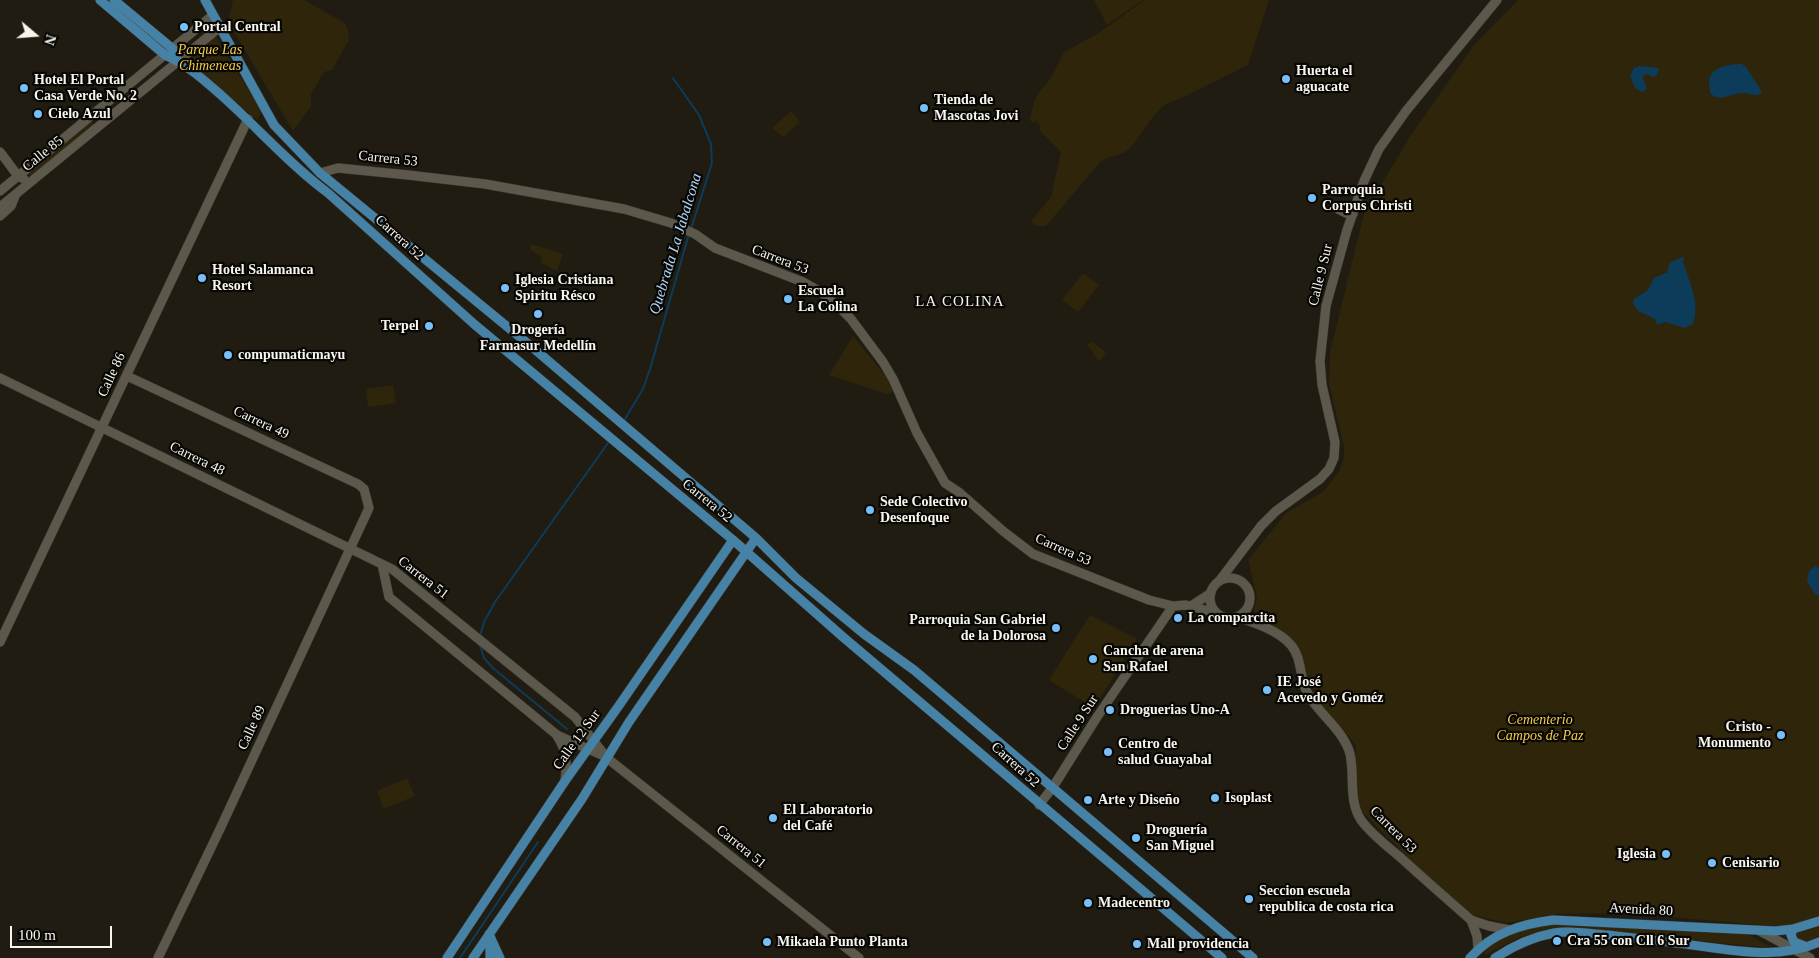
<!DOCTYPE html>
<meta charset="utf-8">
<style>
body{margin:0}
#map{position:relative;width:1819px;height:958px;overflow:hidden;background:#201c12;font-family:"Times New Roman",serif}
canvas{display:block}
.north{position:absolute;left:10px;top:10px;width:50px;height:50px;-webkit-text-stroke:4px #080704;paint-order:stroke;rotate:108deg;font-size:14px;font-weight:700;line-height:20px;text-align:center;color:#f7f5ee}
.north::after{content:'';display:block;margin:auto;width:18px;height:22px;background:#f7f5ee;clip-path:polygon(50% 0,100% 100%,50% 72%,0 100%)}
.scale{position:absolute;left:10px;top:926px;width:102px;height:22px;box-sizing:border-box;border:2px solid #f7f5ee;border-top:0;padding-left:6px;font-size:15px;line-height:18px;white-space:nowrap;color:#f7f5ee;-webkit-text-stroke:4px #080704;paint-order:stroke}
</style>
<div id="map">
<canvas width="1819" height="958"></canvas>
<div class="north">N</div>
<div class="scale">100 m</div>
</div>
<script>
const c = document.querySelector('canvas').getContext('2d');
c.lineJoin = 'round';
function fillPath(path, color) { c.fillStyle = color; c.fill(path, 'evenodd'); }
function trace(path, color, width, dash) { c.strokeStyle = color; c.lineWidth = width; c.lineCap = dash ? 'butt' : 'round'; c.setLineDash(dash || []); c.stroke(path); }
function write(font, color, halo, rows, align = 'center') {
  c.font = font + ' "Times New Roman",serif'; c.lineWidth = 4.5; c.setLineDash([]); c.textBaseline = 'middle'; c.strokeStyle = halo; c.fillStyle = color; for (const [text, x, y, turn = 0] of rows) {
    c.save(); c.translate(x, y); c.rotate((+turn || 0) * Math.PI / 180); c.textAlign = isNaN(turn) ? turn : align; if (halo) c.strokeText(text, 0, 0); c.fillText(text, 0, 0); c.restore();
  }
}
fillPath(new Path2D(`
 M233,0H304L345,23L348,30L349,40L332,70L324,72L311,94V106L293,131L228,22Z
 M1094,0H1143L1107,25Z
 M1145,0H1269L1248,65L1175,101C1157,102 1142,136 1130,148C1121,157 1110,155 1100,162L1046,226H1036L1031,221L1051,197L1061,152L1039,130L1041,126L1036,121L1033,123L1030,120L1034,102L1038,94L1051,78L1064,52L1097,34Z
 M1518,0H1819V915L1797,924L1771,926L1628,913L1556,914L1507,923L1468,914L1457,905L1375,825L1358,807L1355,774L1356,745L1317,699L1285,637L1256,618L1254,610L1257,598L1248,560L1286,513L1324,491L1340,470L1344,457V446L1329,384L1330,352L1364,214L1409,138L1474,45Z
 M214,34L262,112L257,120L185,58Z
 M791,111L800,122L783,137L772,128Z
 M91,121L95,126L35,175H26Z
 M531,244L563,254L557,271L540,262L542,257L530,250Z
 M1083,273L1099,285L1078,312L1062,300Z
 M853,336L888,379L893,392L887,394L829,375Z
 M1092,342L1106,352L1099,362L1087,344Z
 M393,385L396,403L368,407L366,389Z
 M1090,615L1137,639L1094,708L1049,680Z
 M407,778L415,796L384,809L377,791Z
 M1567,923L1748,934L1772,948L1584,930H1553L1538,932L1519,938L1485,955L1483,950L1507,934L1547,924Z
 M1819,925V936L1802,943L1796,938L1795,932Z`), '#2e250a');
fillPath(new Path2D(`
 M1742,64L1746,67L1761,90V93C1754,98 1749,92 1741,93C1729,94 1721,103 1710,93C1710,89 1709,84 1709,80C1712,66 1731,64 1742,64Z
 M1640,66L1659,68L1657,75L1652,77L1648,74L1643,75V78L1647,89L1642,92L1635,88L1630,76L1634,68Z
 M1682,257L1684,258L1683,262C1689,281 1701,304 1693,324L1685,328L1665,322L1657,325L1655,319L1638,311L1633,303L1634,299L1648,290L1654,278L1668,272C1667,261 1674,261 1682,257Z
 M1815,566L1819,568V596L1815,594L1807,581L1809,571Z`), '#0d3b5a');
trace(new Path2D(`
 M673,78L699,115L711,144L712,163L691,229
 M625,419L643,389L650,369L689,234
 M480,636L484,622L495,602L608,443
 M480,645L484,658L494,669L567,729
 M460,958L538,842`), '#0d3b5a', 2);
const secondary = new Path2D(`
 M0,152L18,176L24,179
 M320,173L338,168L408,175L485,184L624,209L671,223L695,234L715,248L803,282L821,292L840,308L851,319L883,362L893,379L917,433L945,483L960,493L1003,531L1033,554L1149,600L1173,606L1186,605L1216,613
 M0,191L213,15
 M0,207L220,27
 M1338,209L1346,213L1353,214
 M0,216L11,206L15,196
 M127,376L358,484L364,489L369,508L220,829L158,958
 M0,378L392,569L575,717L607,758L859,958
 M382,564L389,597L557,735L606,757
 M1210 598a20 20 0 1 1 40 0a20 20 0 1 1-40 0Z
 M1220,580L1261,526L1276,511L1320,479L1329,469L1334,458L1335,442L1322,385L1320,361L1326,306L1347,230L1364,181L1379,149L1406,111L1497,0
 M1191,606L1211,593
 M1237,617C1255,623 1278,630 1291,645C1301,657 1300,674 1305,688C1315,712 1343,728 1350,754C1355,776 1348,800 1361,820C1371,834 1387,846 1400,857C1423,878 1447,899 1471,920L1489,926L1510,930
 M0,642L248,119
 M557,736C567,750 567,764 565,781
 M1039,805L1053,787L1097,717L1173,606
 M1471,920L1477,936L1478,949
 M1758,930L1810,958`);
const primary = new Path2D(`
 M100,0L165,55C186,64 204,80 221,95C257,127 289,164 328,193L474,324L733,540L843,637L1222,958
 M114,0L173,49L178,61
 M205,0L274,125L320,173L532,347L756,538L796,578L864,634L914,670L1253,958
 M1793,929L1791,935L1794,942L1807,947
 M489,934L500,958
 M490,940V958
 M447,958L565,781L618,707L733,540
 M473,958L582,799L629,722L756,538
 M1470,958C1492,933 1521,924 1553,920L1775,931L1793,929L1819,921
 M1495,958C1513,946 1532,937 1554,933C1571,930 1591,934 1608,935C1643,939 1679,943 1714,948C1750,953 1785,957 1819,942`);
trace(secondary, '#393730', 10);
trace(primary, '#393730', 10);
trace(secondary, '#5c584c', 9);
trace(primary, '#4682a6', 9);
for (const [x, y, r, color] of [
 [184,27,5,"#76c0f7"],
 [1286,79,5,"#76c0f7"],
 [24,88,5,"#76c0f7"],
 [924,108,5,"#76c0f7"],
 [38,114,5,"#76c0f7"],
 [1312,198,5,"#76c0f7"],
 [202,278,5,"#76c0f7"],
 [505,288,5,"#76c0f7"],
 [788,299,5,"#76c0f7"],
 [538,314,5,"#76c0f7"],
 [429,326,5,"#76c0f7"],
 [228,355,5,"#76c0f7"],
 [870,510,5,"#76c0f7"],
 [1178,618,5,"#76c0f7"],
 [1056,628,5,"#76c0f7"],
 [1093,659,5,"#76c0f7"],
 [1267,690,5,"#76c0f7"],
 [1110,710,5,"#76c0f7"],
 [1781,735,5,"#76c0f7"],
 [1108,752,5,"#76c0f7"],
 [1215,798,5,"#76c0f7"],
 [1088,800,5,"#76c0f7"],
 [773,818,5,"#76c0f7"],
 [1136,838,5,"#76c0f7"],
 [1666,854,5,"#76c0f7"],
 [1712,863,5,"#76c0f7"],
 [1249,899,5,"#76c0f7"],
 [1088,903,5,"#76c0f7"],
 [1557,941,5,"#76c0f7"],
 [767,942,5,"#76c0f7"],
 [1137,944,5,"#76c0f7"]
]) { const dot = new Path2D(); dot.arc(x, y, r, 0, 2 * Math.PI); c.fillStyle = color; c.fill(dot); trace(dot, '#080704', 2); }
write('bold 14px', '#f7f5ee', '#080704', [
 ["Portal Central",194,27],
 ["Huerta el",1296,71],
 ["aguacate",1296,87],
 ["Hotel El Portal",34,80],
 ["Casa Verde No. 2",34,96],
 ["Tienda de",934,100],
 ["Mascotas Jovi",934,116],
 ["Cielo Azul",48,114],
 ["Parroquia",1322,190],
 ["Corpus Christi",1322,206],
 ["Hotel Salamanca",212,270],
 ["Resort",212,286],
 ["Iglesia Cristiana",515,280],
 ["Spiritu Résco",515,296],
 ["Escuela",798,291],
 ["La Colina",798,307],
 ["Terpel",419,326,"right"],
 ["Drogería",538,330,"center"],
 ["Farmasur Medellín",538,346,"center"],
 ["compumaticmayu",238,355],
 ["Sede Colectivo",880,502],
 ["Desenfoque",880,518],
 ["La comparcita",1188,618],
 ["Parroquia San Gabriel",1046,620,"right"],
 ["de la Dolorosa",1046,636,"right"],
 ["Cancha de arena",1103,651],
 ["San Rafael",1103,667],
 ["IE José",1277,682],
 ["Acevedo y Goméz",1277,698],
 ["Droguerias Uno-A",1120,710],
 ["Cristo -",1771,727,"right"],
 ["Monumento",1771,743,"right"],
 ["Centro de",1118,744],
 ["salud Guayabal",1118,760],
 ["Isoplast",1225,798],
 ["Arte y Diseño",1098,800],
 ["El Laboratorio",783,810],
 ["del Café",783,826],
 ["Droguería",1146,830],
 ["San Miguel",1146,846],
 ["Iglesia",1656,854,"right"],
 ["Cenisario",1722,863],
 ["Seccion escuela",1259,891],
 ["republica de costa rica",1259,907],
 ["Madecentro",1098,903],
 ["Cra 55 con Cll 6 Sur",1567,941],
 ["Mikaela Punto Planta",777,942],
 ["Mall providencia",1147,944]
], 'left');
write('italic 14px', '#f5cd4c', '#080704', [
 ["Parque Las",210,50],
 ["Chimeneas",210,66],
 ["Cementerio",1540,720],
 ["Campos de Paz",1540,736]
]);
write('14px', '#f7f5ee', '#080704', [
 ["Calle 85",43,154,-39],
 ["Carrera 53",388,159,6],
 ["Carrera 52",399,238,42],
 ["Carrera 53",780,260,21],
 ["Calle 9 Sur",1321,275,-76],
 ["Calle 86",112,375,-65],
 ["Carrera 49",261,423,25],
 ["Carrera 48",197,459,26],
 ["Carrera 52",707,501,39],
 ["Carrera 53",1063,550,24],
 ["Carrera 51",423,578,38],
 ["Calle 9 Sur",1078,723,-57],
 ["Calle 89",252,728,-65],
 ["Calle 12 Sur",577,740,-54],
 ["Carrera 52",1015,765,42],
 ["Carrera 53",1393,830,45],
 ["Carrera 51",741,847,39],
 ["Avenida 80",1641,910,3]
]);
write('italic 15px', '#afd6f5', '#080704', [
 ["Quebrada La Jabalcona",676,244,-73]
]);
c.letterSpacing = '1px';
write('15px', '#f7f5ee', '#080704', [
 ["LA COLINA",960,302]
]);
c.letterSpacing = '0px';
</script>
